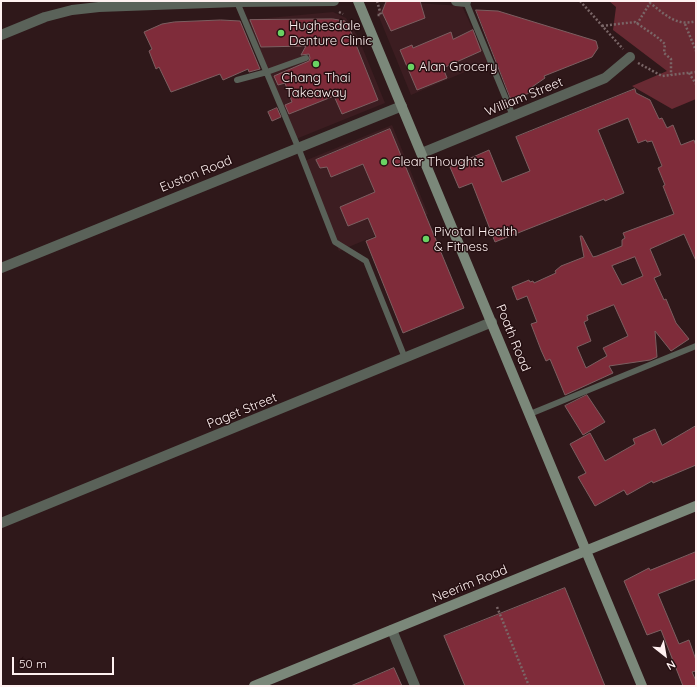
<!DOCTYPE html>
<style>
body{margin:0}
#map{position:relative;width:697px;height:687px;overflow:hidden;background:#2f181a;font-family:Quicksand,sans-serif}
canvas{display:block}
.frame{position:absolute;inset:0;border:2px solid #fff1f1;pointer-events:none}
.north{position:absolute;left:645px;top:635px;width:40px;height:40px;-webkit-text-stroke:3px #250f11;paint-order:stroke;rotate:149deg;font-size:11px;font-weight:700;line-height:16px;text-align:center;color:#fff1f1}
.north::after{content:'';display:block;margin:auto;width:14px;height:18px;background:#fff1f1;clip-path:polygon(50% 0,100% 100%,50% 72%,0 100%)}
.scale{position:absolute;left:12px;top:657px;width:102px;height:18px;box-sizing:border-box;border:2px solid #fff1f1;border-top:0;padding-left:5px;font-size:12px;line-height:14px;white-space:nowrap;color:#fff1f1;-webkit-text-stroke:3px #250f11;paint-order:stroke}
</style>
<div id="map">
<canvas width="697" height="687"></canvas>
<div class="frame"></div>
<div class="north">N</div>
<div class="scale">50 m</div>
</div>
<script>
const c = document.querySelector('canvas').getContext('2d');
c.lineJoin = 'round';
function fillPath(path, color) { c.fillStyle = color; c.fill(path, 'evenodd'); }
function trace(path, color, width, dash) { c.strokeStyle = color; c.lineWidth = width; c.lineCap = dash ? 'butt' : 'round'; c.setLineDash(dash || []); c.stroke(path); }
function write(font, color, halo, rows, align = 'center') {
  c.font = font + ' Quicksand,sans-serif'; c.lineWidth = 3; c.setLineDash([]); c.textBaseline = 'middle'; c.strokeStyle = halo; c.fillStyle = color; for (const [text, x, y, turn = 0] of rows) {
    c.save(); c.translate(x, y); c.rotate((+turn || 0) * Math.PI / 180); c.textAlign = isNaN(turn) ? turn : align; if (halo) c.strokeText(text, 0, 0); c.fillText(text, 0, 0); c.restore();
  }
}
fillPath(new Path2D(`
 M386,1L462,6L488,62L411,95L377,12Z
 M333,12L346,18L358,37L385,103L296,139L246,20Z
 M392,125L428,214L339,251L302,162Z`), '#3c1d21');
fillPath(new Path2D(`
 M609,1H696V99L672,109L632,86L667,71L613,30L616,7Z`), '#692a33');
const building = new Path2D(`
 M420,1L425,18L391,31L382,12L386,2Z
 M476,10L498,11L596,41L598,48L592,57L544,76L545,78L532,87L533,92L511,99Z
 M333,19L345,21L349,27L378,100L342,114L334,96L289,114L285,105L292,102L285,83L278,85L274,76L309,61L310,58L309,54L301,55L306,46L261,47L250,20Z
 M221,20L240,21L260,69L249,72L248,69L223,80L220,74L171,92L159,67L156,69L149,51L152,49L144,32L162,24L174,22Z
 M473,30L481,51L443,68L447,78L417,90L400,50L412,45L413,48L451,32L453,39Z
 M635,89L636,93L650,100L659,119L662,118L667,128L673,125L681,145L694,140L696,146V261L684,234L650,249L661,275L654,278L664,300L666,299L676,323L689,339L671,351L655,331L657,357L650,360L609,366L613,373L565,395L550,359L546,361L541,350L531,324L537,322L527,296L517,300L512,287L529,280L530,282L533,281L534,283L556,273L555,271L561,266L584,257L580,236H582L593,257L597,256L622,246V240L625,238L623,233L674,214L663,186L665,185L658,168L662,166L652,141L647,142L646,140L638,143L628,118L598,130L624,193L605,201L604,199L495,242L472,183L459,188L450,167L489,150L502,182L530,171L516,137ZM635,257L643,276L622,285L612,266ZM614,305L628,336L603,348L607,356L586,368L577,347L591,341L584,322L588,320L587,316Z
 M277,108L281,117L272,121L268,112Z
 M390,129L464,308L403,333L366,241L376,237L368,218L348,226L340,207L375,192L363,164L331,177L327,167L320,168L316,160Z
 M587,395L605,422L583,435L565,406Z
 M696,426V465L653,483L652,481L627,495L624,490L595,506L578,477L586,473L570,444L590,433L605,461L635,444L633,439L655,429L662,445Z
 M696,552V579L658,594L679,644L689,640L696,660V671L692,672L696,681V686H683L661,630L647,635L624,581L649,568L650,570Z
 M565,588L605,686H465L444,636Z
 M394,668L402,686H351Z`);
fillPath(building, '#7f2c3a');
trace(building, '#7c5f61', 1);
trace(new Path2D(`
 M377,1L381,15H377
 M580,1L623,49
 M339,12L343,14
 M637,24L650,3C665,14 676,27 696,21
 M685,24L696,51
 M602,26L635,22L657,37L665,44L664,53L671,59V75
 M638,63L662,76L696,72
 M689,73L696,84
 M497,607L529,686`), '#7a6667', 2.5, [2, 2]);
trace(new Path2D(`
 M237,2L298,147L335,242L366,261L405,358
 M466,2L513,116
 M237,80L267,72L306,58
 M530,414L696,346`), '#5a6259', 6);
trace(new Path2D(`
 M456,1L466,2
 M1,35L45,17L72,10L99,7L237,2L334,1
 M422,153L605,78L630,57
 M1,268L402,106
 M1,523L492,322
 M392,630L415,686`), '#5a6259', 10);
trace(new Path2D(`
 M358,1L642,686
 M254,686L696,506`), '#7b887a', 10);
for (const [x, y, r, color] of [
 [281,33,4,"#6ad363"],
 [316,64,4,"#6ad363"],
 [411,67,4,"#6ad363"],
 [384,162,4,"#6ad363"],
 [426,239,4,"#6ad363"]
]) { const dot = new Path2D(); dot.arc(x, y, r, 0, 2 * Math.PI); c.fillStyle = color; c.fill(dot); trace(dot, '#250f11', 1.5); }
write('13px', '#fff1f1', '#250f11', [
 ["Hughesdale",289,26],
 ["Denture Clinic",289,41],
 ["Alan Grocery",419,67],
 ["Chang Thai",316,78,"center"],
 ["Takeaway",316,93,"center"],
 ["Clear Thoughts",392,162],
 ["Pivotal Health",434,232],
 ["& Fitness",434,247]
], 'left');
write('13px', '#fff1f1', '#250f11', [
 ["William Street",524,97,-22],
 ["Euston Road",196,174,-22],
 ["Poath Road",513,338,68],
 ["Paget Street",242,411,-22],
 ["Neerim Road",470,584,-22]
]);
</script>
